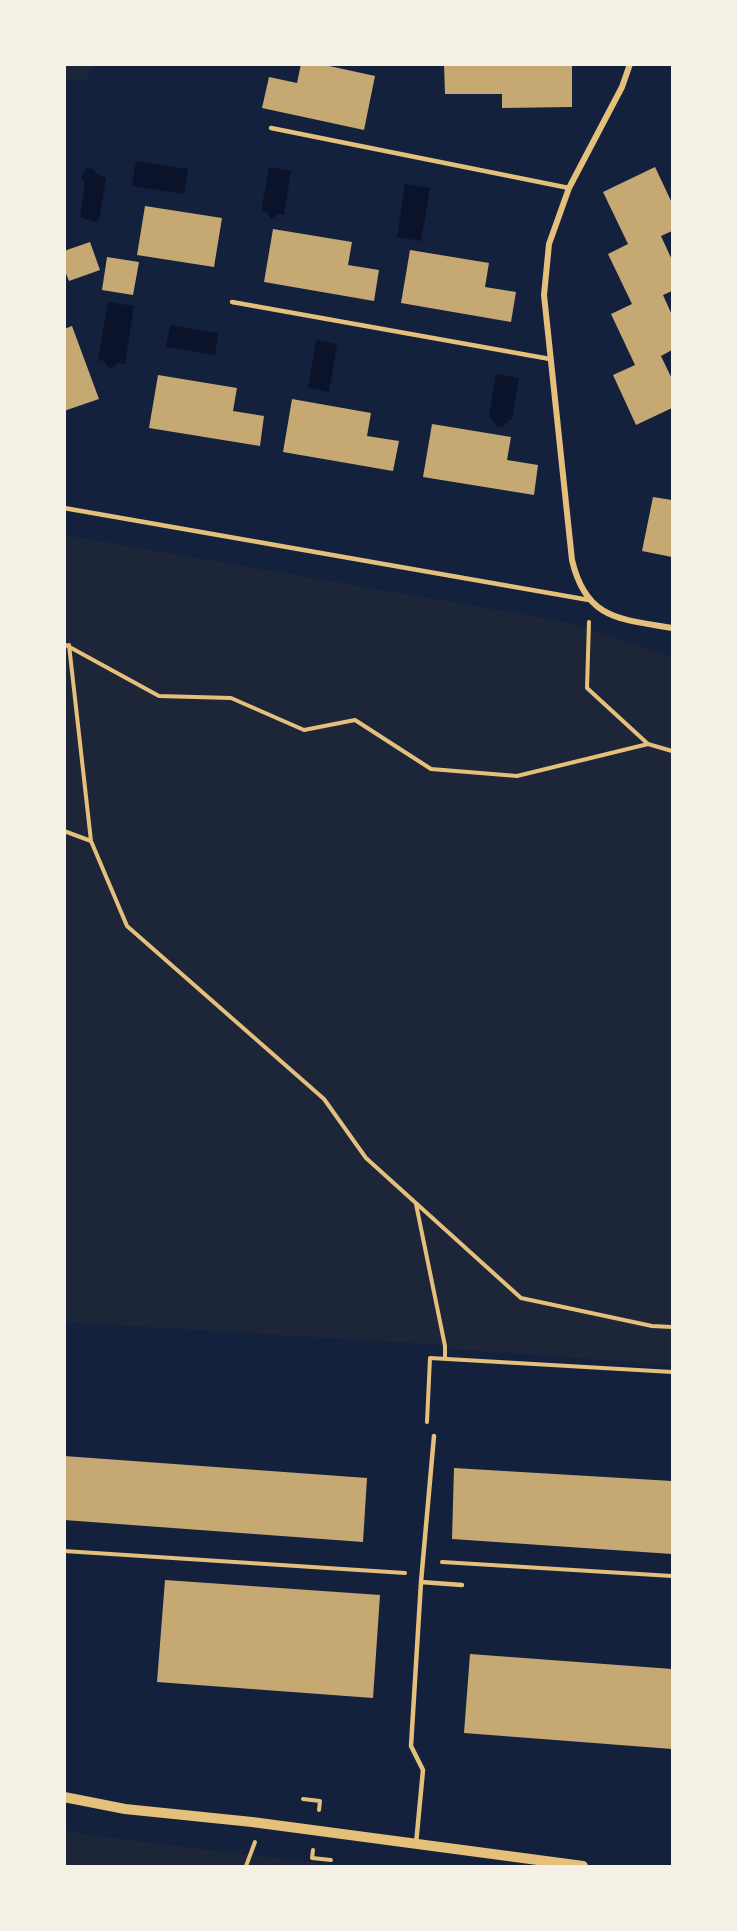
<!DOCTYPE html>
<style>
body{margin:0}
#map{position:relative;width:737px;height:1931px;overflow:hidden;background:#14213d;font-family:Lato,sans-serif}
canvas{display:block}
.frame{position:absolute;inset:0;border:66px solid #f6f1e7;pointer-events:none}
</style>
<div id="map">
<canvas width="737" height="1931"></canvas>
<div class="frame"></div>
</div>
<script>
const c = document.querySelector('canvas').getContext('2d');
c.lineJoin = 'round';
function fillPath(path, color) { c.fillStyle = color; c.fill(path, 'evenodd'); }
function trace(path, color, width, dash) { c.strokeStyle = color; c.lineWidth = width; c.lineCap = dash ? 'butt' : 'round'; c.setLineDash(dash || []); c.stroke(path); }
fillPath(new Path2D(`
 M64,65L65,64L94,65L86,81L65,79Z
 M64,535L567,622L672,657V1365L452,1349L445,1345L65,1322Z
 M65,1830L88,1835L341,1866H65Z`), '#1d2539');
fillPath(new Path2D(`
 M136,161L188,169L184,194L132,186Z
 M269,167L291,171L284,215L278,214L271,219L266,212L261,211Z
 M86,168L94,169L97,174L106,178L99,220L96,222L80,217L85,183L81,177Z
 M405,184L430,188L421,241L397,237Z
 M108,302L134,306L125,364L118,363L110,369L104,361L98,360Z
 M170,325L218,333L215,355L166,347Z
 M316,340L337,344L329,392L308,388Z
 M496,374L519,378L512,420H509L502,427L496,426L489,416Z`), '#0b132b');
fillPath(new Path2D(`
 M301,64H320L375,76L364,130L262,108L269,77L297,83Z
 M444,64H572V107L502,108V94H445Z
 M655,167L672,203V231L661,236L672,260V291L663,295L672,315V350L661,356L672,379V408L636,425L613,375L635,365L611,314L632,304L608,254L628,244L603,192Z
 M145,206L222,218L214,267L137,255Z
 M273,229L352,242L348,265L379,270L374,301L264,282Z
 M90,242L100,270L69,281L64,269V251Z
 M410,250L489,263L485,287L516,292L511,322L401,303Z
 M107,257L139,262L133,295L102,290Z
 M72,326L99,399L64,411V329Z
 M158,375L237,388L233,411L264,416L260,446L149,428Z
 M292,399L371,413L367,436L399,441L393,471L283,452Z
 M432,424L511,437L507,460L538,465L534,495L423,477Z
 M653,497L672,500V557L642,551Z
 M64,1456L367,1478L363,1542L64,1520Z
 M454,1468L672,1481V1554L452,1539Z
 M165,1580L380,1595L373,1698L157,1682Z
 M470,1654L672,1669V1749L464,1733Z`), '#c6a872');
trace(new Path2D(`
 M589,622L587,688L648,744
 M64,644L159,696L231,698L304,730L355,720L431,769L517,776L648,744L672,751
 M69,645L91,841
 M64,831L91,841L127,926L324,1099L366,1158L521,1298L652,1326L672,1327
 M416,1204L445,1346V1359
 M427,1422L430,1358L672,1372
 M64,1551L405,1573
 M442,1562L672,1576
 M303,1799L320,1801L319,1810
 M313,1850L312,1858L331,1860
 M246,1866L255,1842`), '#e5c07b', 4);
trace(new Path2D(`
 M271,128L569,188
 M232,302L550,359
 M64,508L589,600
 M421,1582L434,1436
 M416,1844L423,1770L411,1746L421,1582L462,1585`), '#e5c07b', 4.5);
trace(new Path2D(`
 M630,64L622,87L569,188L549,244L544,295L572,560C586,620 620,619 672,628`), '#e5c07b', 6);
trace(new Path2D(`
 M64,1797L125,1809L252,1822L583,1866`), '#e5c07b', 10);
</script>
